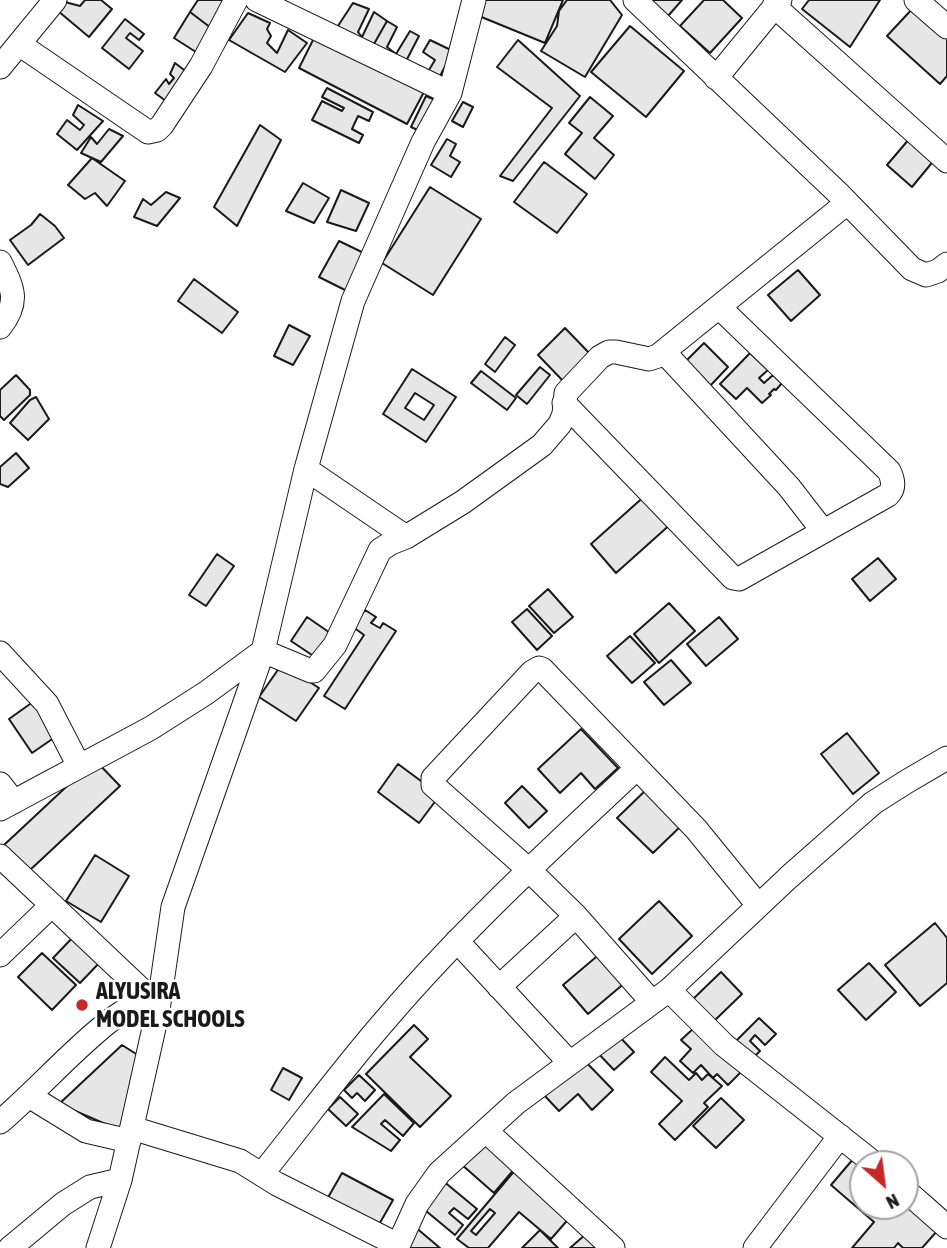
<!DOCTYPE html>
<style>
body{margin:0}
#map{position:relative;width:947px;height:1248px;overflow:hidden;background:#fff;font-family:"Asap Condensed",sans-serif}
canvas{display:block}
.north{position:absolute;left:849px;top:1150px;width:70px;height:70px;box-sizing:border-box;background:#fff;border:2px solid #a3a3a3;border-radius:50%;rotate:152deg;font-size:19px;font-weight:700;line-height:28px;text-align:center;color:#1a1a1a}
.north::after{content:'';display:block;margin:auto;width:24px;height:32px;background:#c62828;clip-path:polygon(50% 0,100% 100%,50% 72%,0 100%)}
</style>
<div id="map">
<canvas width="947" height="1248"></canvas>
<div class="north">N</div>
</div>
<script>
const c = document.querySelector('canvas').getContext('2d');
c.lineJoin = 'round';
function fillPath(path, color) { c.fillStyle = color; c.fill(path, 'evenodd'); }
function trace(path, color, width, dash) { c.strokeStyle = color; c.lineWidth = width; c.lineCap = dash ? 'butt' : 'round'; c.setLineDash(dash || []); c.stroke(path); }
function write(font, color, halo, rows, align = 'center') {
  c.font = font + ' "Asap Condensed",sans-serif'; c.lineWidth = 5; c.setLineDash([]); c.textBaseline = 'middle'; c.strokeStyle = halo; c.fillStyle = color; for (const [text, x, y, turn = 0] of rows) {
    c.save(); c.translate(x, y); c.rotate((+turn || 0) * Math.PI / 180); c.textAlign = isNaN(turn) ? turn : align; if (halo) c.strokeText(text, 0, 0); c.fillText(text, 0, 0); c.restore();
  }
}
const building = new Path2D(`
 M85,0H101L112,9L89,37L58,11L65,2L80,6Z
 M198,0H236L215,31L190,12Z
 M485,0H563L545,43L479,16Z
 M567,0H610L622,15L585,77L541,51L557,26L559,11Z
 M650,0H682L668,16Z
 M704,0H723L742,18L710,53L680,26Z
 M809,0H880L850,47L802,9Z
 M353,3L369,9L358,32L362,37L374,12L387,21L370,51L334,32Z
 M914,7L947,37V76L940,84L887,36Z
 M190,12L215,31L199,54L174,38Z
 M248,13L270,23L267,29L271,36L267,43L277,53L288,30L307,43L285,72L229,40Z
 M125,19L144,34L139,40L130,33L126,38L143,51L129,69L102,48Z
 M387,21L397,27L387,47L396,54L410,31L419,36L404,65L370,51Z
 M630,26L684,71L646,117L591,72Z
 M316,34L425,90L407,124L299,68Z
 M430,40L453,51L438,80H423L435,60L423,52Z
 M518,40L580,96L513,181L500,176L552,108L497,67Z
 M175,63L188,73L170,104L155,93L166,79L169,84L174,78L170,74Z
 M327,88L373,112L369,121L358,116L352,129L363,135L359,143L312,120L322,101L342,111L344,108L322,97Z
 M426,96L440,102L424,133L411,127Z
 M590,97L613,116L594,138L614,155L595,179L565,154L582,133L569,123Z
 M463,102L473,107L463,127L452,121Z
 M78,105L103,121L77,150L57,134L67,120L80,130L84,125L73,115Z
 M260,125L281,140L237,226L214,207Z
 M109,129L123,136L101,162L81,153L91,137L97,144Z
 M910,138L935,159L912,187L887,165Z
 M447,139L456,144L450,156L460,162L451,177L431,165Z
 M92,158L125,181L107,206L95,193L85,199L68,185Z
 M544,162L587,194L557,233L514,202Z
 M303,183L329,198L314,223L286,211Z
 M430,187L481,219L433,295L382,263Z
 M341,190L369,203L356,231L327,222Z
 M166,192L180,198L157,226L134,217L143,199L151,205Z
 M40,214L55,226L64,238L28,265L10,240L31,225Z
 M339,241L366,254L347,291L319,277Z
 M798,270L820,295L791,321L768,295Z
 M194,279L238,312L222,333L178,301Z
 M289,325L310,336L293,365L274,356Z
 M565,328L592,356L565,383L538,355Z
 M505,337L515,345L495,372L485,364Z
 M704,343L728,367L710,386L685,362Z
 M750,353L768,370L759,378L764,383L773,375L782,383L776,390L774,389L769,394L771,395L762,403L747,388L736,399L720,384Z
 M540,367L550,375L527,404L516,395Z
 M412,369L456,397L426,442L383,414ZM415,393L434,405L424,420L405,408Z
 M481,371L516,398L507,410L471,383Z
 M16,375L30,390V395L4,420L0,416V390Z
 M36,397L49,419L28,440L10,423L30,400Z
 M16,453L29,468L8,487L0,484V467Z
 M648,493L673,522L616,573L591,544Z
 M217,554L234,566L206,606L189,595Z
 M878,558L896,579L870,601L852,579Z
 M548,589L573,617L554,633L529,606Z
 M669,603L695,631L659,663L634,634Z
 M527,609L552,636L537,650L512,622Z
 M365,610L376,617L371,623L380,628L383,623L396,631L345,709L324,696L364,635L353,627Z
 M307,617L336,637L321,661L291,641Z
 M719,617L738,639L706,666L687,644Z
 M630,636L655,663L632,683L607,656Z
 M671,660L691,683L664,705L644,682Z
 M282,664L319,688L296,721L259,697Z
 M37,699L61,733L32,753L9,719Z
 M581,729L618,768L595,789L581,773L560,793L538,769Z
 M847,733L879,773L853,794L821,754Z
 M95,760L120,786L29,871L4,845Z
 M398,764L440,795L419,823L378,792Z
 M522,786L547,811L529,828L505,803Z
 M649,787L684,823L653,853L617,818Z
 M95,855L129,876L101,922L66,901Z
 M659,901L692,936L652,974L619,939Z
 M935,923L947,938V983L920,1006L885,965Z
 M76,934L103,959L80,983L53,958Z
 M602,952L627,981L588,1014L563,985Z
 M42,953L76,985L52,1010L18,977Z
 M869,963L896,992L866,1020L838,990Z
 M721,972L742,994L712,1023L691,1001Z
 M759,1018L776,1034L765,1045L755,1035L750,1041L760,1051L751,1060L734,1043Z
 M414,1025L428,1039L410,1057L451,1096L420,1127L366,1074Z
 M695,1027L741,1072L728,1085L717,1074L713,1078L701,1065L693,1073L680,1061L691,1049L681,1040Z
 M615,1032L634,1052L614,1070L595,1050Z
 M122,1045L141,1057L124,1132L59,1104Z
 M665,1057L689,1080L696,1073L702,1080L708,1074L722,1086L704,1103L708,1107L675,1140L659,1124L682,1101L651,1072Z
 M583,1059L613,1090L592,1110L578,1094L559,1111L544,1095Z
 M283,1068L302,1078L289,1100L271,1090Z
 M359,1075L375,1090L365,1101L357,1093L352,1098L344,1090Z
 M384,1094L414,1123L403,1136L385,1120L381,1124L400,1140L391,1151L352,1127Z
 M340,1097L358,1114L346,1126L328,1109Z
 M721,1098L744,1120L716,1148L693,1126Z
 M482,1139L516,1167L494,1193L461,1164Z
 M854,1158L863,1165V1206H905V1202L938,1230L922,1248H903L898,1243L894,1248H852L874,1222L831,1185Z
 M516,1169L572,1215L551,1239L519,1212L488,1248H469L457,1239ZM490,1209L495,1213L476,1235L471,1231Z
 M342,1173L393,1200L377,1228L326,1201Z
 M442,1180L477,1209L468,1219L454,1208L449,1213L463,1225L455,1235L420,1206Z
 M414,1226L440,1248H409Z
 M540,1230L558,1248H522Z
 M586,1234L603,1248H570Z`);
fillPath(building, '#e6e6e6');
trace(building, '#1a1a1a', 2);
const street = new Path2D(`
 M257,0L450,93
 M635,0L838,193L912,269L926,275L938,271L947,264
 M916,0L947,27
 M774,6L947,161
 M19,44L148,132L157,130L162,125L201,66L236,0
 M0,67L55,0
 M716,78L780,0
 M0,262C13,288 20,302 0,327
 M664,352L789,487L823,531
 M564,403L733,578L739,579L888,495C895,488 893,479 889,471L719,307
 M306,469L406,537
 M0,653L47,704L79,766
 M0,784L14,802
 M0,809L151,728L206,693L263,651L311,671H314L335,645L380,550L391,543L406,537L463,502L542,445L560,424L564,414L566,393L600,357L609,352H616L649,359L658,356L847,203
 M0,856L148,996
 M457,941L569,1062
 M0,955L52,905
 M499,987L576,916
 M669,990L724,1045L875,1164
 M652,1002L576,916L529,870L433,785V778L532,672L539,668L542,669L696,829L758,905
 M29,1096L86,1131L129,1141
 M0,1122C35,1092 66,1057 101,1028C119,1012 141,1001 161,989
 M132,1128L240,1161L277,1184L398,1245
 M486,1131L613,1248
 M262,1174C304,1122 344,1067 388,1017C464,928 551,849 636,769
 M905,1190L947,1227
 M10,1248L63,1204L90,1187L120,1180
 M98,1248L120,1180L158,1010L173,907L263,651L306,469L353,301L423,142L450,93L474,0
 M397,1248L417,1204L439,1173L516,1103L669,990L789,877L873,803L906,782L947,758
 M755,1248L840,1136`);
trace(street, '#1a1a1a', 25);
trace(street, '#fff', 23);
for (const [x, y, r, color] of [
 [82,1005,7,"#c62828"]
]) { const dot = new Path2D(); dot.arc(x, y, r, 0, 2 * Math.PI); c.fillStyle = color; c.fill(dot); trace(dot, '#fff', 2.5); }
write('bold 24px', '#1a1a1a', '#fff', [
 ["ALYUSIRA",96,991],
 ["MODEL SCHOOLS",96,1019]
], 'left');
</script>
